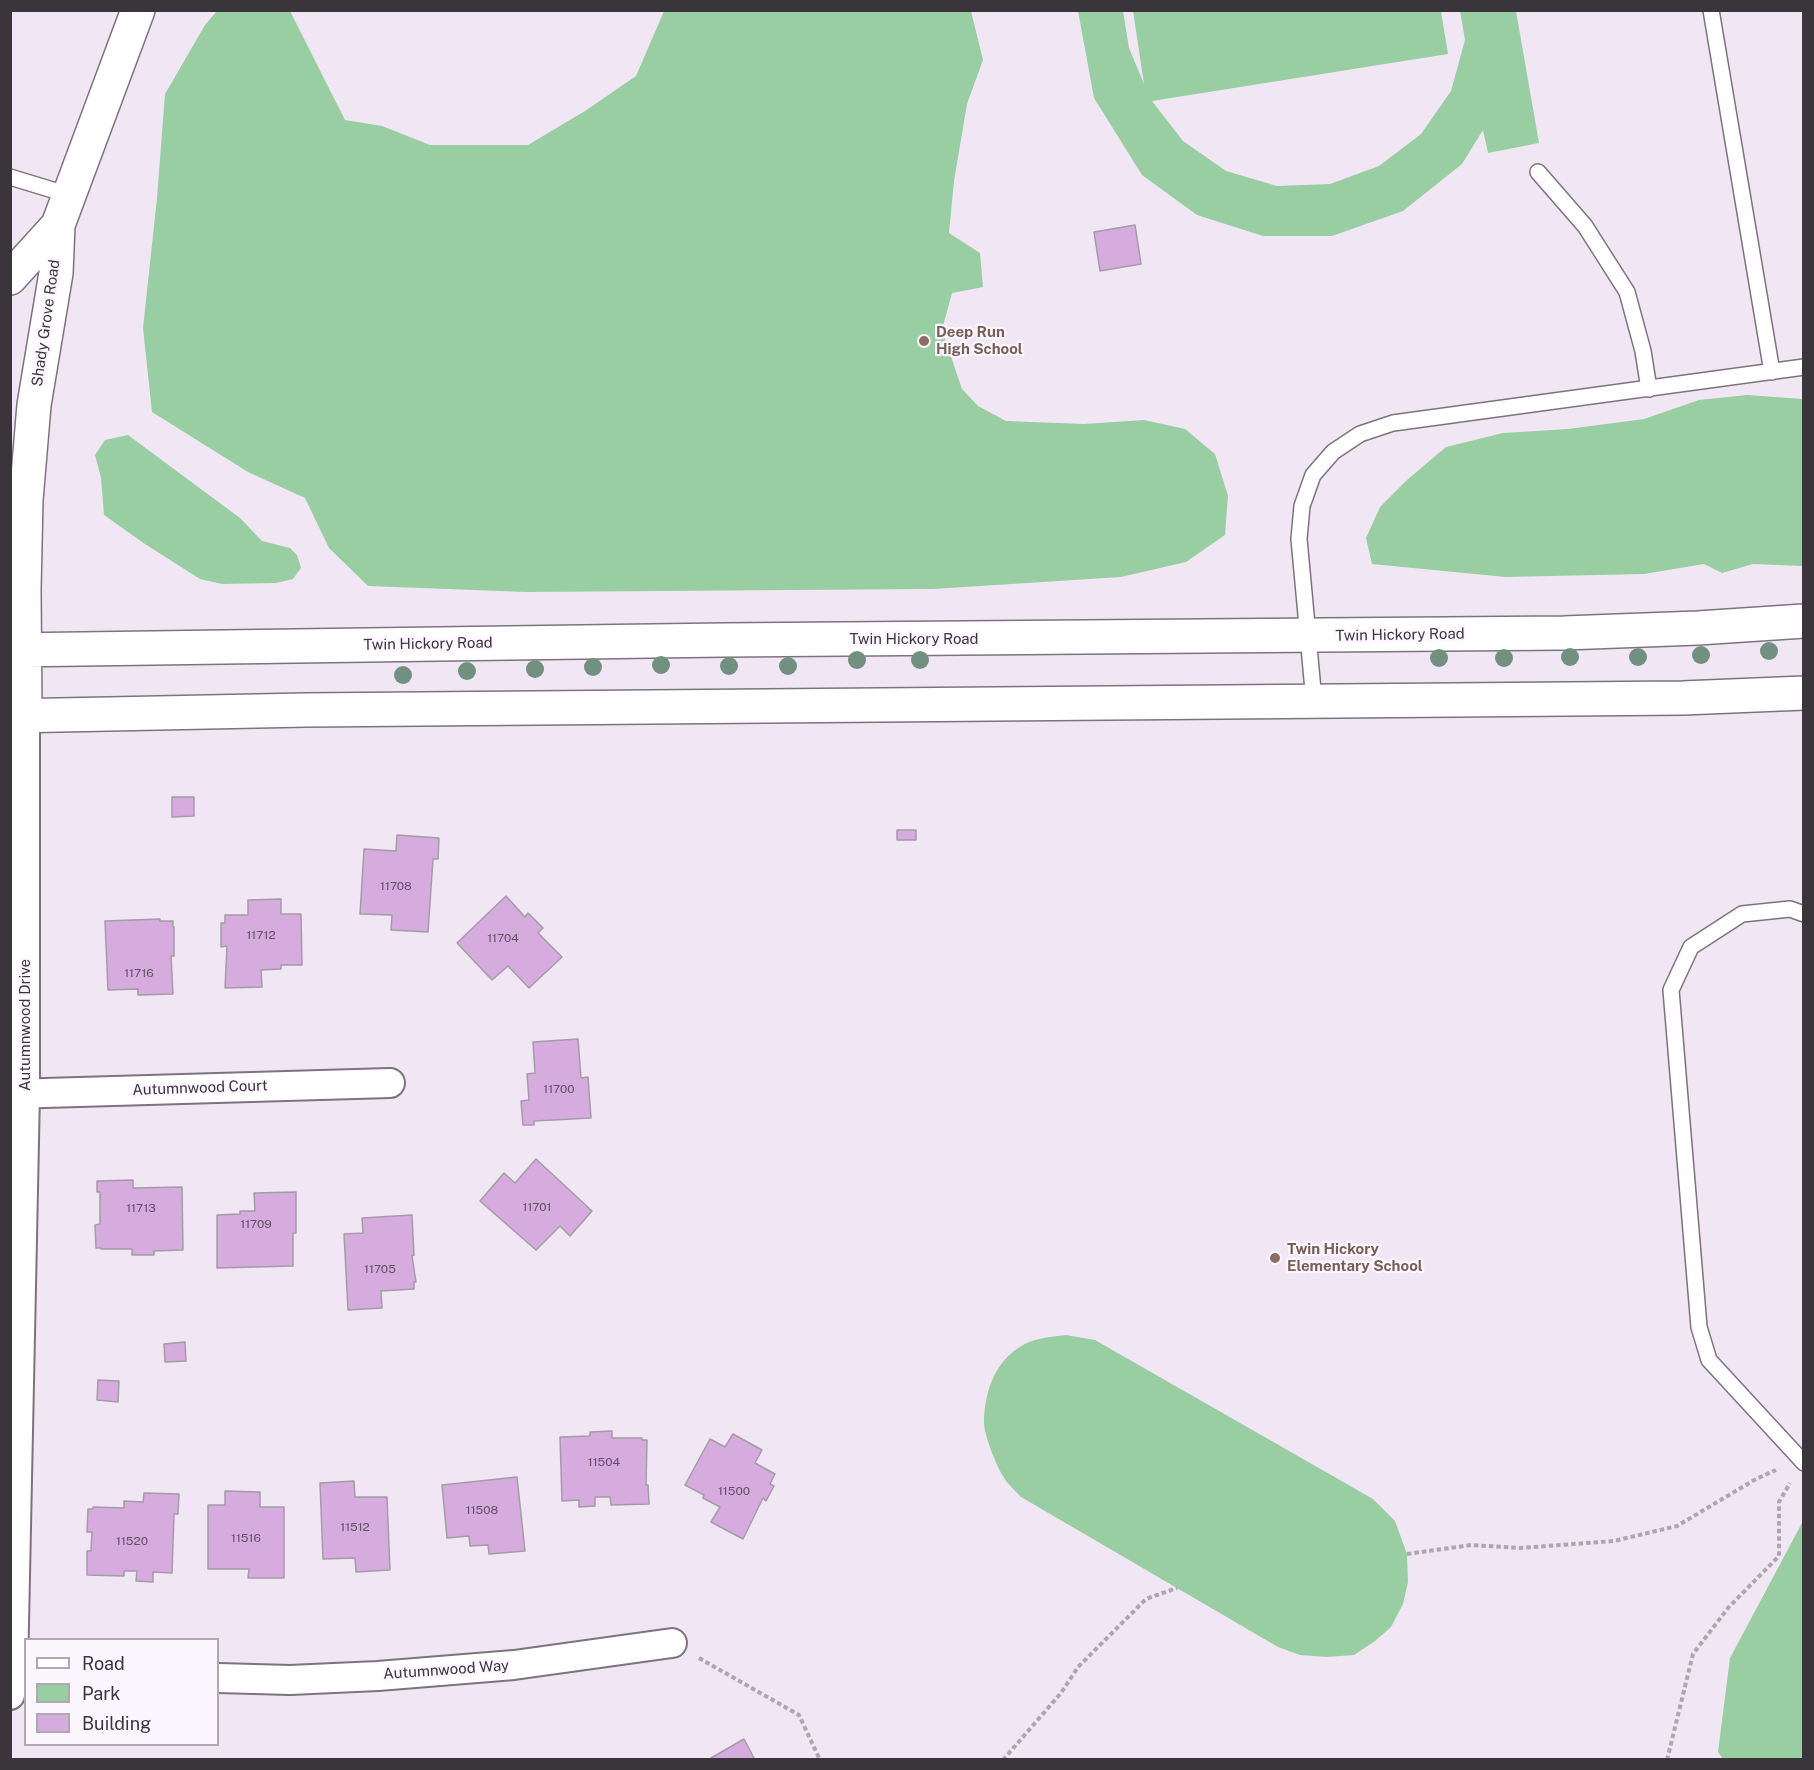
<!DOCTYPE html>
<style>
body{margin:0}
#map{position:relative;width:1814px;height:1770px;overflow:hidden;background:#f1e7f4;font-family:"Public Sans",sans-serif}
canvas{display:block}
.frame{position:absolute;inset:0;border:12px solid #39353a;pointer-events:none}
.legend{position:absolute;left:24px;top:1638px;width:195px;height:108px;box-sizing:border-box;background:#fcf6fe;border:2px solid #aea9b0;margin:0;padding:8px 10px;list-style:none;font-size:18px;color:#39353a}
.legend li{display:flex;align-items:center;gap:12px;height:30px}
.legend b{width:30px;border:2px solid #aea9b0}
</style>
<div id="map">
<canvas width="1814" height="1770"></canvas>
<div class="frame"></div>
<ul class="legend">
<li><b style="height:8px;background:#fff"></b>Road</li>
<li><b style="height:16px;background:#98cea2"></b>Park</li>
<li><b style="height:16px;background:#d6abde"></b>Building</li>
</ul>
</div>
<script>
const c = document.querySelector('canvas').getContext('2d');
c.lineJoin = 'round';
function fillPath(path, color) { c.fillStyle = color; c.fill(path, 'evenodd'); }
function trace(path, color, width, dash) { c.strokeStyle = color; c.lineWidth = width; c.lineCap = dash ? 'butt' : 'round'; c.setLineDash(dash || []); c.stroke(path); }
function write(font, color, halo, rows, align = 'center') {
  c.font = font + ' "Public Sans",sans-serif'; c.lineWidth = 4.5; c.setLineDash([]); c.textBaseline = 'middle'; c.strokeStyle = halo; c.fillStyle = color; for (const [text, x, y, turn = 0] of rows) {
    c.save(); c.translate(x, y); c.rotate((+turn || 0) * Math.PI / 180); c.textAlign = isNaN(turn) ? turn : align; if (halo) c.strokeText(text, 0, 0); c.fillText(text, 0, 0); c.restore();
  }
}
fillPath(new Path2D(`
 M217,11H290L345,120L382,126L430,145H528L585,111L636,76L664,11H971L983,60L967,104L954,181L949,233L980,253L983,287L952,293L942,330L962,389L978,406L1006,421L1084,424L1144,420L1185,429L1215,454L1228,496L1225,535L1186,562L1121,577L933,589L526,592L368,586L329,548L305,498L248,472L152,412L143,328L157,198L165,94L205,25Z
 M1078,11H1123L1129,48L1144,84L1133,11H1441L1448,54L1152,101L1183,141L1226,171L1277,186L1330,184L1379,166L1421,134L1451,91L1465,40L1460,11H1516L1539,143L1488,153L1483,130L1462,164L1403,211L1332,236H1263L1197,215L1142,175L1094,98Z
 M1747,395L1803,399V566L1753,564L1722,573L1704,564L1644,574L1506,577L1372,564L1366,538L1380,507L1407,480L1446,447L1503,433L1568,429L1644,419L1699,400Z
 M128,435L240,518L262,541L290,548L297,555L301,568L293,579L276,583L222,584L200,579L145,544L104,515L101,478L95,455L105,440Z
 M1066,1335L1095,1340L1373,1499L1395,1521L1407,1554L1408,1582L1403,1604L1391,1627L1375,1641L1354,1655L1327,1657L1300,1655L1278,1647L1021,1497C1015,1490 1007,1484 1003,1476C996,1465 985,1437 984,1424C984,1395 993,1365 1018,1348C1032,1338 1050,1337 1066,1335Z
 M1803,1521V1759H1723L1718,1752L1730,1658Z`), '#98cea2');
const building = new Path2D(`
 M1135,225L1141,264L1100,271L1094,232Z
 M172,797H194V816L172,817Z
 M897,830H916V840H897Z
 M397,835L439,838L438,859H433L428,932L391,930L392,915L360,914L364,849L396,851Z
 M506,896L525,917L528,913L543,928L538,933L562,957L529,988L508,966L492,980L457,943Z
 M281,899V914H301L302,965H281V969L261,970L262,987L225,988L227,946L221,947V923H225V915H248V900Z
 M160,919V921H173V927H174V956H171L173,994L138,995V989L108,990L105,921Z
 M578,1039L581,1078L588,1077L591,1118L534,1121V1125H523L521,1101L529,1100L527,1074L535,1073L533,1042Z
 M536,1159L592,1211L570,1236L560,1226L536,1250L480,1201L504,1173L515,1183Z
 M133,1180V1188L182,1187L183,1250L154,1251V1255H132V1249H101V1248H96L95,1225L100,1224V1192H97V1181Z
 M296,1192V1233H293V1266L217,1268V1215L240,1214V1211H255L254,1193Z
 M412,1215L414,1255L412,1256L416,1282H414V1289L381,1291L382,1308L348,1310L344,1234L363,1233L362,1218Z
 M185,1342L186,1361L165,1362L164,1344Z
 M98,1380L119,1381L118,1402L97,1400Z
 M612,1431V1438H642V1440H647L646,1485H648L649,1504L611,1505L610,1497H595V1506L579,1507V1500L562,1501L560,1437L590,1436V1432Z
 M733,1434L762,1450L755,1463L775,1474L770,1484L774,1486L766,1501L763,1498L743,1539L711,1522L720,1507L703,1498L704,1495L685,1485L710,1439L725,1447Z
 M517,1477L525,1551L489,1554L488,1545L470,1546L469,1536L447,1538L442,1485Z
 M354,1481L355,1497H387L390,1570L356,1572L355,1558L323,1559L320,1483Z
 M225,1491L260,1492V1507H284V1578H248L249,1569H208V1505H225Z
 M144,1493L179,1494L178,1514H174L172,1573L153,1572V1582L136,1581L137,1571H124V1576L87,1575V1551H91L92,1532H87L88,1509H93V1507L124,1508V1501L143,1502Z
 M744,1739L755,1760H712L711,1758Z`);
fillPath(building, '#d6abde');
trace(building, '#a59ba7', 1.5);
const lane = new Path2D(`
 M1711,10L1772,372
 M1538,172L1585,226L1627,292L1643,351L1649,389
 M10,177L69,195
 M1314,701L1299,539L1302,506L1313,475L1333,452L1360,434L1393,423L1804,367
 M1804,914L1790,909L1742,914L1691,947L1671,990L1699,1327L1709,1360L1804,1463`);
const street = new Path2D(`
 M10,1094L390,1083
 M218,1678L290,1680L378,1676L514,1665L672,1643
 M10,1695L13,1672L25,1093V716`);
const secondary = new Path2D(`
 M10,278L58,225
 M10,650L724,640L1564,633L1698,628L1804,621
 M10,716L306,710L1683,698L1804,693
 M25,716L24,589L26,500L34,405L56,273L58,225L138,10`);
trace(lane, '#7c737f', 18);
trace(street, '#7c737f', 32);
trace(secondary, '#7c737f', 36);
trace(new Path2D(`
 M1407,1554L1471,1545L1520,1548L1614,1541L1677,1526L1756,1479L1776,1470
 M699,1658L799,1715L820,1760
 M1003,1760L1061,1693L1078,1667L1146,1599L1177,1588
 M1667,1760L1693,1654L1728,1608L1779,1556V1502L1790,1483`), '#ada5af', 4, [4.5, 3]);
trace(lane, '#fff', 15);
trace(street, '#fff', 28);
trace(secondary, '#fff', 33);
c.fillStyle = '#72907f';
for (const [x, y] of [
 [1769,651],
 [1701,655],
 [1570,657],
 [1638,657],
 [1439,658],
 [1504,658],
 [857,660],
 [920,660],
 [661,665],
 [729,666],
 [788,666],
 [593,667],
 [535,669],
 [467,671],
 [403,675]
]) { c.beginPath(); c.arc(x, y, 9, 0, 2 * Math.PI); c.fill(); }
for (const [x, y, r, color] of [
 [924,341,6,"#8d6e63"],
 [1275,1258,6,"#8d6e63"]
]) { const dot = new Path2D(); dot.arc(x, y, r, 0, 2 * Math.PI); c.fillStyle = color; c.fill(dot); trace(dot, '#fcf6fe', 2); }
write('12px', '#605263', null, [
 ["11708",396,886],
 ["11712",261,935],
 ["11704",503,938],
 ["11716",139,973],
 ["11700",559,1089],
 ["11701",537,1207],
 ["11713",141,1208],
 ["11709",256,1224],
 ["11705",380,1269],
 ["11504",604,1462],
 ["11500",734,1491],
 ["11508",482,1510],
 ["11512",355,1527],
 ["11516",246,1538],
 ["11520",132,1541]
]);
write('15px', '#39353a', '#fcf6fe', [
 ["Shady Grove Road",46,323,-82],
 ["Twin Hickory Road",1400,635,-1],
 ["Twin Hickory Road",914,639],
 ["Twin Hickory Road",428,644,-1],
 ["Autumnwood Drive",25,1025,-90],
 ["Autumnwood Court",200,1088,-2],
 ["Autumnwood Way",446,1670,-4]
]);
write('bold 15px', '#785e54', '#fcf6fe', [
 ["Deep Run",936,332],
 ["High School",936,349],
 ["Twin Hickory",1287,1249],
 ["Elementary School",1287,1266]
], 'left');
</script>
